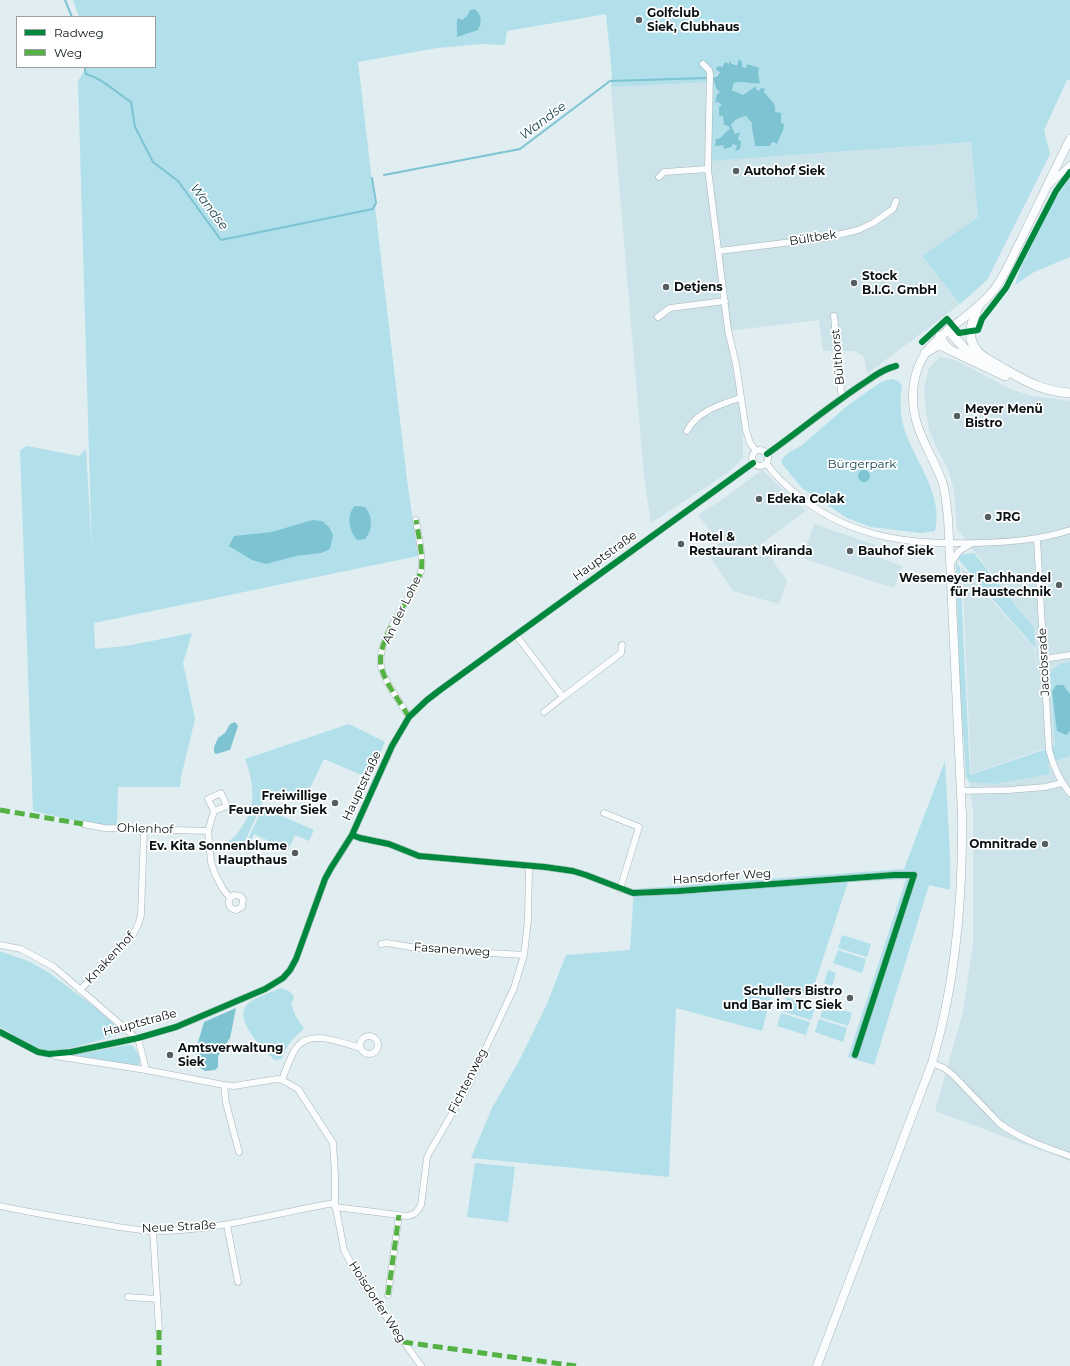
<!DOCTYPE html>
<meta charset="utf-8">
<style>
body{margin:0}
#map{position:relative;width:1070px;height:1366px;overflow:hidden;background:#e0edf1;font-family:Montserrat,sans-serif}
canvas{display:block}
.legend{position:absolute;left:16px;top:16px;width:140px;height:52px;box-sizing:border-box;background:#fff;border:1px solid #9da0a1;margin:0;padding:5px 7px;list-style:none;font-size:12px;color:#0a1214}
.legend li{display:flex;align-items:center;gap:8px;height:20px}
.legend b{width:20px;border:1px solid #9da0a1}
</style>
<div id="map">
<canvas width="1070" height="1366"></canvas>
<ul class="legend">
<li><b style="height:5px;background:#00873e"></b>Radweg</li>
<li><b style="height:5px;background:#54b144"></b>Weg</li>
</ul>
</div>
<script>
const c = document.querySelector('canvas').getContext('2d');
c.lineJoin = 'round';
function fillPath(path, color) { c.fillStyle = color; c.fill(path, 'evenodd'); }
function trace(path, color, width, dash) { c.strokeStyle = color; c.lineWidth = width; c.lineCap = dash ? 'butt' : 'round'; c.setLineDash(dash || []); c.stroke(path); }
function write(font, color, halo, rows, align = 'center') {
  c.font = font + ' Montserrat,sans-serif'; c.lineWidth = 3.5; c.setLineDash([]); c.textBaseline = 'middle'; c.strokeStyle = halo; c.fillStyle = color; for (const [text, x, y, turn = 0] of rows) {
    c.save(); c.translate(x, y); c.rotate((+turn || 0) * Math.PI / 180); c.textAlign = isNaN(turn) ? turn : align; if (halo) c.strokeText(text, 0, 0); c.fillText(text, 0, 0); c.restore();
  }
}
fillPath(new Path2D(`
 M712,82L711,161L971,142L978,217L922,256L960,304L867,374L864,357L855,351H823L819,320L728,331L743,430V458L729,472L651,523L644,477L611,87Z
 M940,357L955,360L1010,389L1032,396L1070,401V662L1063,663L1050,675L1055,746L1042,749L971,774L962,567L1034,648L1036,666L1034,628L957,529L954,491L948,469L938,451L929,430L926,412L924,389L929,368Z
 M762,470L806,511L761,544L787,581L779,604L733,591L708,553L720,543L698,515L726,497Z
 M814,524L875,545L871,555L902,566L894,588L802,558Z
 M1070,756V1161L935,1111L963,1012L973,944V809L969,782L994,784L1050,773L1048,764Z`), '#cce3e9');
fillPath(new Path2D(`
 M73,0H1070V80H1067L1044,130L1050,154L987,280L960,304L922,256L978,217L971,142L711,161L712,82L611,87L612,74L606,14L507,31L505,45L481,44L437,48L358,62L407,480L418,556L94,623L95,649L126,646L192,633L183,663L195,719L181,777L180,787H118L117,825C89,825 60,817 33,811L20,450L27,446L79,456L86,449L92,554L78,81L87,67H155V17H79ZM470,10L457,36C458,29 455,24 458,18L462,20L467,16ZM742,62V67L746,68L747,64L755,84C748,81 741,80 734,83L732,90L743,95L756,86V89L759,91L765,89L764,92C769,99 777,102 775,112L781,124H784L776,145L775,142L771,143L770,146H756C755,138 751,131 752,123L747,116C740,117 734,120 731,125L735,135L739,132L738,141H741L735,150L737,146L733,144L724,149L720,138L730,128L723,116H719L722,105L718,102L715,103L720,93L716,88L713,78C719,75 721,66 728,64C734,63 735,65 742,62Z
 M1070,178V257L1034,272L1015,285L1021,267L1053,202Z
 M892,379L898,381L902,385C899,403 900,421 908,439C920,468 943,498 935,531L921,533L871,527L847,518L802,488L782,464V460L788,453L801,446L847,406L881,382Z
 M974,553L1034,628L1035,648L958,559L962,554Z
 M956,561L960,568L970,775L1055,746L1050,675C1055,665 1060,663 1070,662V756L1048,764L1050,774L994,784L969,782L966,777L959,670Z
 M349,724L385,742L369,778L324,759L305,798L298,802L268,790L240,853L222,844C231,841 236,836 241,828C257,808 254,782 245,759Z
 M945,761L950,856V890L929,885L874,1065L848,1057L906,879L848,882L811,995L774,986L762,1031L676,1008L669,1177L471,1158L492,1108L519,1061L547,1004L566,955L630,950L634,889L904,869Z
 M263,808L314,830L309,841L295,835L288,850L254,834L249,845L246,843Z
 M842,935L871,944L867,957L838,948Z
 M838,950L866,959L862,973L833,963Z
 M0,952H2L28,961L48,972L97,1009L124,1033C107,1038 55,1055 40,1050C27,1045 14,1035 2,1028L0,1027Z
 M828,970L836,973L832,986L824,983Z
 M281,988C287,990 293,992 294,998L291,1004L295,1015L304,1029C293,1038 286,1045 282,1059L275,1060C264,1051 230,1016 249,1003C258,996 271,993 281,988Z
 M787,997L815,1007L811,1020L782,1011Z
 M824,1004L852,1013L848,1026L820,1017Z
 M781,1013L810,1022L806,1035L777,1026Z
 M819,1019L847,1028L843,1042L815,1032Z
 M128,1045H132C137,1051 143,1059 138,1067L73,1055Z
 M475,1163L515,1167L508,1222L467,1217Z`), '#b1dfea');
fillPath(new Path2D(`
 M475,9C482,16 482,21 478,30L457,37C458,30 455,24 458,18L462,20L467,16L470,10Z
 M739,59L742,62V67L746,68L747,64L759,68L758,74L760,83C751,85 744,80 734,83L732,90L743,95L756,86V89L759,91L761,88L765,89L764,92C769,99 777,102 775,112L781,113V123L784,124L783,131L776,145L775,142L771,143L770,146H755C755,138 751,131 752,123L746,116C740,117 734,120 731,125L735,134L740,132L738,140L741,141L740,149L735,151L737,146L733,144L731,147L724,149L723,145L715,146L716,139L720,138L730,128L728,126L724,125L723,116H719V107L722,105L718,102L715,103L717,94L720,93L716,88L713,78L717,76L720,72L716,70L717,67L721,66L722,68L725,62L729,64L730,61L732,64L737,65Z
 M858 476a6 6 0 1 1 12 0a6 6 0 1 1-12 0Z
 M355,506L365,507C373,517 373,529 365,539L357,540C349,531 346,515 355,506Z
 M312,520L322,521L329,527L333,535L330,549L321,553L296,556L266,564L252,560L229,546L234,536L272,532Z
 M1056,685H1063L1070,694V731L1066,735L1057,731L1052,692Z
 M235,722L238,726L230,750L216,754L214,752V747L218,738L225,733L230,724Z
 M236,1008L230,1038L218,1056V1067L215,1070L205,1071L197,1066C194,1050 200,1037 204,1022Z`), '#7dc3d2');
trace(new Path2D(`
 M65,0L72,17
 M85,67V71L86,74C103,79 117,93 131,102L135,127L153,162L178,181L221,240L373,209L376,203L372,178
 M384,175L520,149L610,81L706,78`), '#7dc3d2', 2);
const minor = new Path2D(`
 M703,64L709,70L710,74L708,169L728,330L736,364L746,430L750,443L756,451
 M659,177L664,172L708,169
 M1049,185L1070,165
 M719,251L825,238L858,230L873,223L893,209L896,201
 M834,316L841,391L843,397
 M658,317L670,308L725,301
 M687,431C696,412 721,404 740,398
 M752 458a8 8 0 1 1 16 0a8 8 0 1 1-16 0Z
 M767,454C798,432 828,407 861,385C872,378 882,369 896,366
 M766,463C776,477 787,487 800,497C853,539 913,545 978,543C1009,542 1040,540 1070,530
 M1037,539L1049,750C1053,766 1059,780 1070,793
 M951,563L959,551L971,544
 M516,635L563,697L544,712
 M1044,659L1070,655
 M563,697L621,653L622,645
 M409,717C400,701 385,684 381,666C376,637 413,599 421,571C424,559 418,533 416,520
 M960,791L1009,790L1045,787L1062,783
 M214,811L208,799L221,793L227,806L214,811L208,831L211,862L215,874L223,889L230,898C227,904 230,909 236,910L242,907L243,899L240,896L234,895L230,898
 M604,813L639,827L620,889
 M83,824L104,828L208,831
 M352,835L360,838L389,844L419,856L545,867L573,871L586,875L633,893L679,891L894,875H914L855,1055
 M381,944L387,943L423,949L524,955
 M0,945L21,949L54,967L136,1038
 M80,990L129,939C136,932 139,924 141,915L144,830
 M0,1032L38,1052L49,1054L71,1052L138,1038L176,1027L265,989L283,978L290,970L296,959L325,879L331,868L352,835L392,746L409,717L427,700L440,690L753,463
 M360 1045a9 9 0 1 1 18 0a9 9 0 1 1-18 0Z
 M138,1038L146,1070L224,1085L234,1086L277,1079L282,1080L298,1089L333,1143L335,1175V1203L344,1250L358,1277L421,1366
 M55,1056L146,1070
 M932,1063L944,1068L954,1076L1000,1124C1021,1139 1045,1147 1070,1156
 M282,1080C286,1070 290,1057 296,1048C310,1029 339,1042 357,1047L360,1046
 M224,1085L226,1103L239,1152
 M0,1206C32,1213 63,1218 95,1223C114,1226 133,1230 152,1231C214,1232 274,1213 335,1203
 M335,1207L407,1216C415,1215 417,1212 421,1205L427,1158L429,1153L467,1088L514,988L524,955L528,920L529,867
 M227,1225L238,1282
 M153,1231L159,1330
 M388,1295L399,1215
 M128,1297L157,1299`);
const major = new Path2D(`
 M817,1366L932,1063C956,983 963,899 962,815L948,517C946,504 946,492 942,481C931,451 912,429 913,395C914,337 963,328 993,291C1005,276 1012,257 1021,240C1037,207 1053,173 1070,139`);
const highway = new Path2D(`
 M978,307C973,320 966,335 975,348C980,357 991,361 999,366C1024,380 1040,391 1070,393
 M948,330L966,350L977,358
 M940,336L944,344L949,349
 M925,353L936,346H942L1005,376`);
trace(minor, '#a8b3b6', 7);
trace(major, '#a8b3b6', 9);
trace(highway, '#a8b3b6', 10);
trace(minor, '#fafcfd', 6);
trace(major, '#fafcfd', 8);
trace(highway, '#fafcfd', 9);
trace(new Path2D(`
 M409,717C400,701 385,684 381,666C376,637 413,599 421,571C424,559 418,533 416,520
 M0,810L83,824
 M388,1295L399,1215
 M159,1330V1366
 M403,1342L576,1366`), '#54b144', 5, [10, 5]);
trace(new Path2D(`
 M922,342L947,319L959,333L978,330L982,319L1006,288L1056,191L1070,172
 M767,454C798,432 828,407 861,385C872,378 882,369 896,366
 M352,835L360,838L389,844L419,856L545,867L573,871L586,875L633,893L679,891L894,875H914L855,1055
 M0,1032L38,1052L49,1054L71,1052L138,1038L176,1027L265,989L283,978L290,970L296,959L325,879L331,868L352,835L392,746L409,717L427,700L440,690L753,463`), '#00873e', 6);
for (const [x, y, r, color] of [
 [639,20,4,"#555f61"],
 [736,171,4,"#555f61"],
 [854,283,4,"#555f61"],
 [666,287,4,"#555f61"],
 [957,416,4,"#555f61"],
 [759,499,4,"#555f61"],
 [988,517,4,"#555f61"],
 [681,544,4,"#555f61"],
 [850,551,4,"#555f61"],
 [1059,585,4,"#555f61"],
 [335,803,4,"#555f61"],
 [1045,844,4,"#555f61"],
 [295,853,4,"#555f61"],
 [850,998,4,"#555f61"],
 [170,1055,4,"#555f61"]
]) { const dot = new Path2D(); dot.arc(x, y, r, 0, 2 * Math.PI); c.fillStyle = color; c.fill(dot); trace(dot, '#fff', 1.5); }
write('bold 12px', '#0a1214', '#fff', [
 ["Golfclub",647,13],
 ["Siek, Clubhaus",647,27],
 ["Autohof Siek",744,171],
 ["Stock",862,276],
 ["B.I.G. GmbH",862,290],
 ["Detjens",674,287],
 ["Meyer Menü",965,409],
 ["Bistro",965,423],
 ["Edeka Colak",767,499],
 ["JRG",996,517],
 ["Hotel &",689,537],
 ["Restaurant Miranda",689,551],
 ["Bauhof Siek",858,551],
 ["Wesemeyer Fachhandel",1051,578,"right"],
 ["für Haustechnik",1051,592,"right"],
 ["Freiwillige",327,796,"right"],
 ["Feuerwehr Siek",327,810,"right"],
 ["Omnitrade",1037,844,"right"],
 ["Ev. Kita Sonnenblume",287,846,"right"],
 ["Haupthaus",287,860,"right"],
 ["Schullers Bistro",842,991,"right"],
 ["und Bar im TC Siek",842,1005,"right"],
 ["Amtsverwaltung",178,1048],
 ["Siek",178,1062]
], 'left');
write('12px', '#0a1214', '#fff', [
 ["Bültbek",813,238,-9],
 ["Bülthorst",838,357,-95],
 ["Hauptstraße",605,556,-36],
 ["An der Lohe",402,610,-64],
 ["Jacobsrade",1044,662,-93],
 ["Hauptstraße",362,786,-65],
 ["Ohlenhof",145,829,2],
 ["Hansdorfer Weg",722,877,-4],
 ["Fasanenweg",452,950,4],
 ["Knakenhof",110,958,-47],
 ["Hauptstraße",140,1023,-15],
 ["Fichtenweg",468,1081,-63],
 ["Neue Straße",179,1227,-3],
 ["Hoisdorfer Weg",377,1302,57]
]);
write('12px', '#17434c', '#fff', [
 ["Bürgerpark",862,464]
]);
write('italic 13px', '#1f4952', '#fff', [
 ["Wandse",543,121,-37],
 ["Wandse",209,207,53]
]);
</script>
